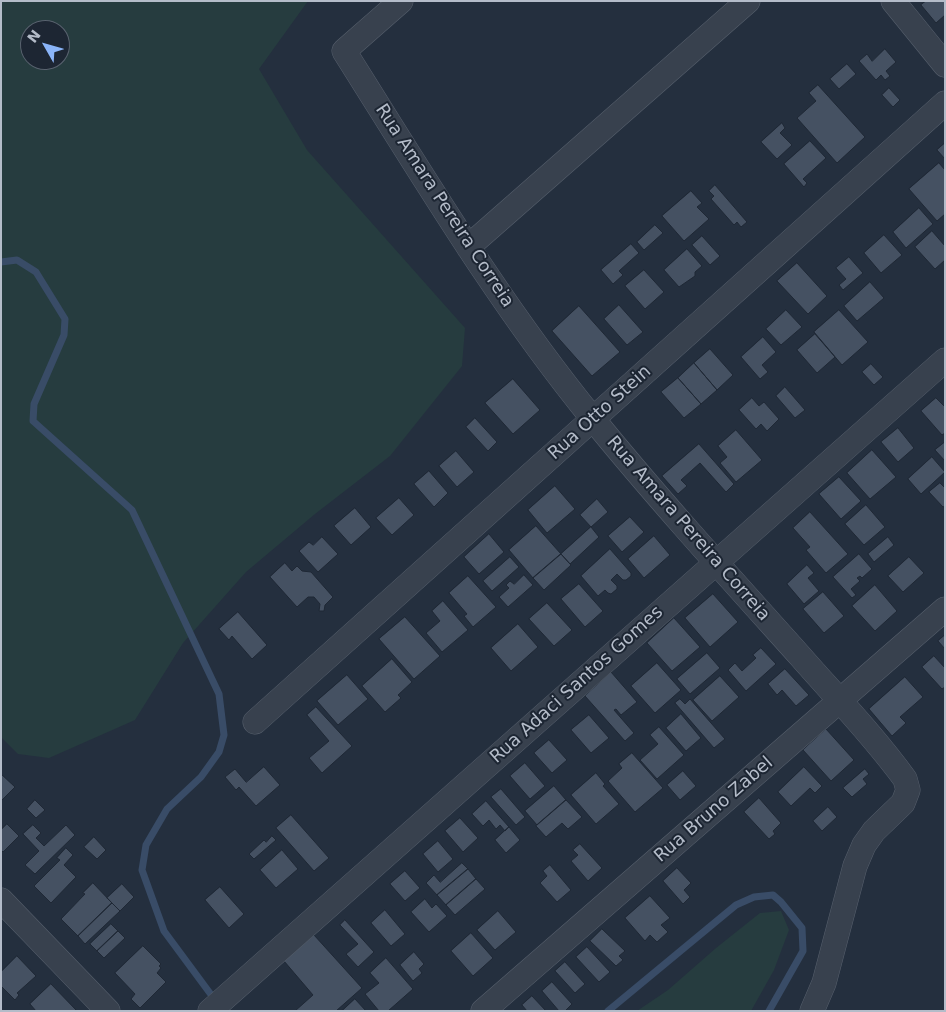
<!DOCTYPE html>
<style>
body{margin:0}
#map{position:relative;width:946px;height:1012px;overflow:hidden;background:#242f3e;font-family:"DejaVu Sans",sans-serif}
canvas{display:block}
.frame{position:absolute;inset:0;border:2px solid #b4bcc9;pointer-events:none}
.north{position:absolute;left:20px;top:20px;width:50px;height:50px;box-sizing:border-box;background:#1d2633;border:1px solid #59626f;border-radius:50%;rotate:308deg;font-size:14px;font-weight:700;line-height:20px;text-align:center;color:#b4bcc9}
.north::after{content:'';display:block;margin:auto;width:18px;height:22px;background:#8ab4f8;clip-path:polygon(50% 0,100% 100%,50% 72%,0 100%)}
</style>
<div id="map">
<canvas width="946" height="1012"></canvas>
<div class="frame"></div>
<div class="north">N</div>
</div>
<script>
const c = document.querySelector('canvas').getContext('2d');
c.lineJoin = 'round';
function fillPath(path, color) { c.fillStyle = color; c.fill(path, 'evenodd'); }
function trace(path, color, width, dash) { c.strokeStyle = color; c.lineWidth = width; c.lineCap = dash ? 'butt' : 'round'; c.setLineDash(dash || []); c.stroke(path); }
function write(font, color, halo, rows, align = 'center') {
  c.font = font + ' "DejaVu Sans",sans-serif'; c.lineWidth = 4; c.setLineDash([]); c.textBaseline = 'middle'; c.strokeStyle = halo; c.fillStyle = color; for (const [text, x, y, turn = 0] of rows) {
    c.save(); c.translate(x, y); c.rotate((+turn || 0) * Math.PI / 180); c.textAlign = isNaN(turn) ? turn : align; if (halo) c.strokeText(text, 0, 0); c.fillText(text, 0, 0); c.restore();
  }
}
fillPath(new Path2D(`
 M1,1H308L259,69L307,150L465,328L462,366L390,456L315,514L246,572L183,643L135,720L49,758L18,754L1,737ZM30,30H60V60H30Z
 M781,911L789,930L774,970L751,1011H637L668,990L716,948L760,913Z`), '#263c3f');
trace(new Path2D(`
 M1,262L17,260L36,272L65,319L64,335L34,404L33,421L132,510L219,694L224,735L219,752L201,777L167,809L146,845L142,870L164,931L215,1000
 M608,1011L736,905L754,897L773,895L781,902L802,928L803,951L769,1011`), '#394c67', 7);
const building = new Path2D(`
 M926,1H945V15L936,23L921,5Z
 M885,49L896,62L886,71L890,76L885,80L881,75L876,80L859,61L867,54L872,61Z
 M847,64L856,74L839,89L830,79Z
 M818,85L865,137L837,163L797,118L816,101L809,93Z
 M889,88L900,100L893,107L882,95Z
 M782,123L785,128L780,133L792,145L777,159L761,142Z
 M810,141L826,158L803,179L807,183L804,187L784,164Z
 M945,143V159L937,150Z
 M939,163L945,170V214L937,221L909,189Z
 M715,185L747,222L741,227L737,222L734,225L711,199L714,196L709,191Z
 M691,191L702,203L697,207L709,219L684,241L662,216Z
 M919,208L933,224L906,248L893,232Z
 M655,225L663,233L644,250L637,242Z
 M932,231L945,246V260L935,269L915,247Z
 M884,235L902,255L881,273L864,253Z
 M702,236L720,256L710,265L692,245Z
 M631,244L639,253L619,271L623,275L613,284L601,270Z
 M687,249L702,266L695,272V276L679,287L664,270Z
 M849,257L863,273L843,290L839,285L846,279L836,268Z
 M797,263L827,296L808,314L777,281Z
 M644,270L664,292L645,309L625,286Z
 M870,282L884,298L857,321L844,306Z
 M619,305L643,332L627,345L604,319Z
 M579,306L620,352L592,376L552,331Z
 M786,310L802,327L781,345L766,329Z
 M839,310L868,342L842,365L814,332Z
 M815,334L835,357L817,373L797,350Z
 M763,337L776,352L762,365L768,372L760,379L741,357Z
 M710,349L733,375L717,390L694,363Z
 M694,363L717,390L701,404L678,378Z
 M871,364L883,377L874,385L862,372Z
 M678,378L701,404L684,418L661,392Z
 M513,379L540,410L513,434L485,403Z
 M785,387L805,410L795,418L776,396Z
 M752,398L759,406L764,402L779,419L767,431L761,424L756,429L739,410Z
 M936,398L945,407V433L942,435L921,411Z
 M475,418L497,442L488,451L466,427Z
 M898,428L914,448L898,462L881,442Z
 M736,430L762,460L736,482L720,463L727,457L718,446Z
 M945,442V461L935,450Z
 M699,444L734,484L726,492L700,463L681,480L687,486L678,494L662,476Z
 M872,450L896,477L870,499L847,473Z
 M456,451L474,472L457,487L439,466Z
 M932,457L945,472L921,494L908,479Z
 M429,471L448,493L434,507L414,484Z
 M839,477L861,501L841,519L819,494Z
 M940,483L945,488V506L943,507L929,492Z
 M555,486L575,509L547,533L528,510Z
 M399,498L414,515L392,535L376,518Z
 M597,499L608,512L591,527L580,515Z
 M866,505L885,527L864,545L845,524Z
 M355,508L371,527L351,545L334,526Z
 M810,512L848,554L826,573L806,550L810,547L793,528Z
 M630,517L644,532L622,552L608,536Z
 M536,526L561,554L533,578L509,550Z
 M591,527L599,537L570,564L561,554Z
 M489,534L504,552L479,574L464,557Z
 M654,536L670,555L644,578L628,559Z
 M322,537L338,554L318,572L299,551L309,542L313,545Z
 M888,537L894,545L874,562L868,554Z
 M610,549L631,573V576L626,580H623L617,574L611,580L617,586V589L611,594L608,593L605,590L598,596L581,576Z
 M561,554L571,565L544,590L533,578Z
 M859,554L872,569L862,578L860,576L857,578L860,581L851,589L856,595L852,598L833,577Z
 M510,557L519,567L492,591L483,581Z
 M909,557L924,573L903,592L888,576Z
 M285,563L292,571L297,566L302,571L311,572L333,597L325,605L324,611H319L320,604L314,597H308L297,607L270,577Z
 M807,565L814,573L808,578L819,591L804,604L787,584Z
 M524,575L533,585L508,607L499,597L509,588L506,585L510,581L514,584Z
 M468,576L496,607L473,627L464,616L467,614L449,593Z
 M579,584L603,611L585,627L561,599Z
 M875,585L897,611L875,631L852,606Z
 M823,592L844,616L824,633L803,609Z
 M713,594L738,622L710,647L685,618Z
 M443,601L468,630L442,652L426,633L440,621L432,611Z
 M547,603L572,630L554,646L529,619Z
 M238,612L267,645L252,659L232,636L229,640L219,629Z
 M405,617L440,656L414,679L379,639Z
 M674,618L700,647L672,671L647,643Z
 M518,624L538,647L511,671L491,648Z
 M945,635V649L938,641Z
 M761,648L776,664L746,691L728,670L735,663L742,671L756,658L753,655Z
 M707,653L720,668L690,694L677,679Z
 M934,656L945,668V687L942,689L922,667Z
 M392,659L412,682L398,695L401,698L385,712L362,686Z
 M657,663L681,690L655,713L631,686Z
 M785,669L809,695L796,706L782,690L777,695L768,684Z
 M611,672L637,702L621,715L616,709L614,710L634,733L625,741L585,696Z
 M347,675L368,699L338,725L317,701Z
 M720,676L739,697L712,721L693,700Z
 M905,677L923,697L900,717L906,723L892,736L869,709Z
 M680,699L685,704L690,699L725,739L714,748L675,703Z
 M316,707L352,746L322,773L309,758L329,741L307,715Z
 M681,714L701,738L686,751L666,728Z
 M589,715L609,738L591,753L571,730Z
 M659,727L684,755L657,779L640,760L658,744L650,735Z
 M826,729L854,760L831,781L803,750Z
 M549,740L567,760L552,773L534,753Z
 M632,753L663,788L635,812L608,781L622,768L619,764Z
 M525,763L545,786L530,799L510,776Z
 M264,767L280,785L256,806L239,787L236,790L225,777L235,769L246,782Z
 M804,767L822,786L815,793L810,788L791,806L778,792Z
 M865,769L869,774L863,779L867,784L852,797L843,788Z
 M683,771L696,786L680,800L667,785Z
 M596,773L605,784L603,786L619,804L596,824L571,795Z
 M1,774L15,787L1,801Z
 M554,786L566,800L537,825L525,811Z
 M501,789L525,817L516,825L491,797Z
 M759,798L781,823L773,831L775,834L769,839L744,812Z
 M35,800L45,810L36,818L27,809Z
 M566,800L582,817L568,829L562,823L546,837L536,826Z
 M486,801L509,827L505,831L500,825L496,829L489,820L483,826L472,814Z
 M828,807L837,817L822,831L813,821Z
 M291,815L329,858L314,871L276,828Z
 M460,818L478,838L463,852L445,831Z
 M7,824L19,836L3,852L1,850V830Z
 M33,825L41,833L36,838L44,846L66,825L75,835L35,874L25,865L39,851L23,834Z
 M509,827L520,840L506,853L495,840Z
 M272,836L276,840L254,859L249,854L264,840L266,842Z
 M94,837L106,850L97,859L84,847Z
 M438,841L453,859L438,872L423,854Z
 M580,844L602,868L588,881L571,861L578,855L573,850Z
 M66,848L73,855L64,865L76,877L51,903L34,886L60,860L57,858Z
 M282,850L298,869L276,888L260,870Z
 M462,863L468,869L437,895L426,883L434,875L440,882Z
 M550,865L571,890L557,902L540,883L547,876L543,871Z
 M677,868L691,883L684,890L690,897L683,904L663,881Z
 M468,869L476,879L446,905L437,895Z
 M405,871L420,888L405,901L390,884Z
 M476,879L485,889L455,915L446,905Z
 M93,883L112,903L78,936L61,919L85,894L83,893Z
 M122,884L134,897L120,911L107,898Z
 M220,887L244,914L229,928L205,900Z
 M650,896L670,918L661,925L668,932L657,942L650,935L645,941L625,918Z
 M425,899L432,908L436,904L447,916L429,932L411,912Z
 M112,903L120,911L85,944L78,936Z
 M385,910L405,934L391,946L371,923Z
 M498,911L516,932L495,950L477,930Z
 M345,920L374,952L358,967L346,954L358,944L340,925Z
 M111,924L118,931L97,951L90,944Z
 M602,929L625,951L619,956L623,960L616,966L590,941Z
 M118,931L125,938L104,958L97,951Z
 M471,933L493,958L473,976L451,951Z
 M314,935L362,988L336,1011H295L313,995L284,961Z
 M143,946L161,964L159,966L161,968L157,973L166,982L140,1008L131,999L135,994L115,973Z
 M587,947L610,972L599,982L576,957Z
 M414,952L424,964L419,969L422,973L413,981L400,965Z
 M17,956L36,976L17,993L19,995L15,1000L1,986V972Z
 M386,958L413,989L388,1011H379L365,994L379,983L370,973Z
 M565,962L585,984L575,993L555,971Z
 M552,982L572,1004L565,1011H559L542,991Z
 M51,984L76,1010V1011H36L30,1004Z
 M532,996L546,1011H527L522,1005Z
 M355,999L366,1011H342Z`);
fillPath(building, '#455162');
trace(building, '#1f2835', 1);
const minor = new Path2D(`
 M401,1L344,51C423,176 499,304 593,419C659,500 730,578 800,656C835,696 873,735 905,779L908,790L903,803L874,831L864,845L855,866L824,983L812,1011
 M893,1L945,65
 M468,247L748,1
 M255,722L945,103
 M1,900L108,1011
 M210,1011L945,360
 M483,1011L945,609`);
trace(minor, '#565f6c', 25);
trace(minor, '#38414e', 24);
write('18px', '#b4bcc9', '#1d2633', [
 ["Rua Amara Pereira Correia",444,206,57],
 ["Rua Otto Stein",600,413,-42],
 ["Rua Amara Pereira Correia",688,529,49],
 ["Rua Adaci Santos Gomes",577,685,-42],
 ["Rua Bruno Zabel",714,810,-41]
]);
</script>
